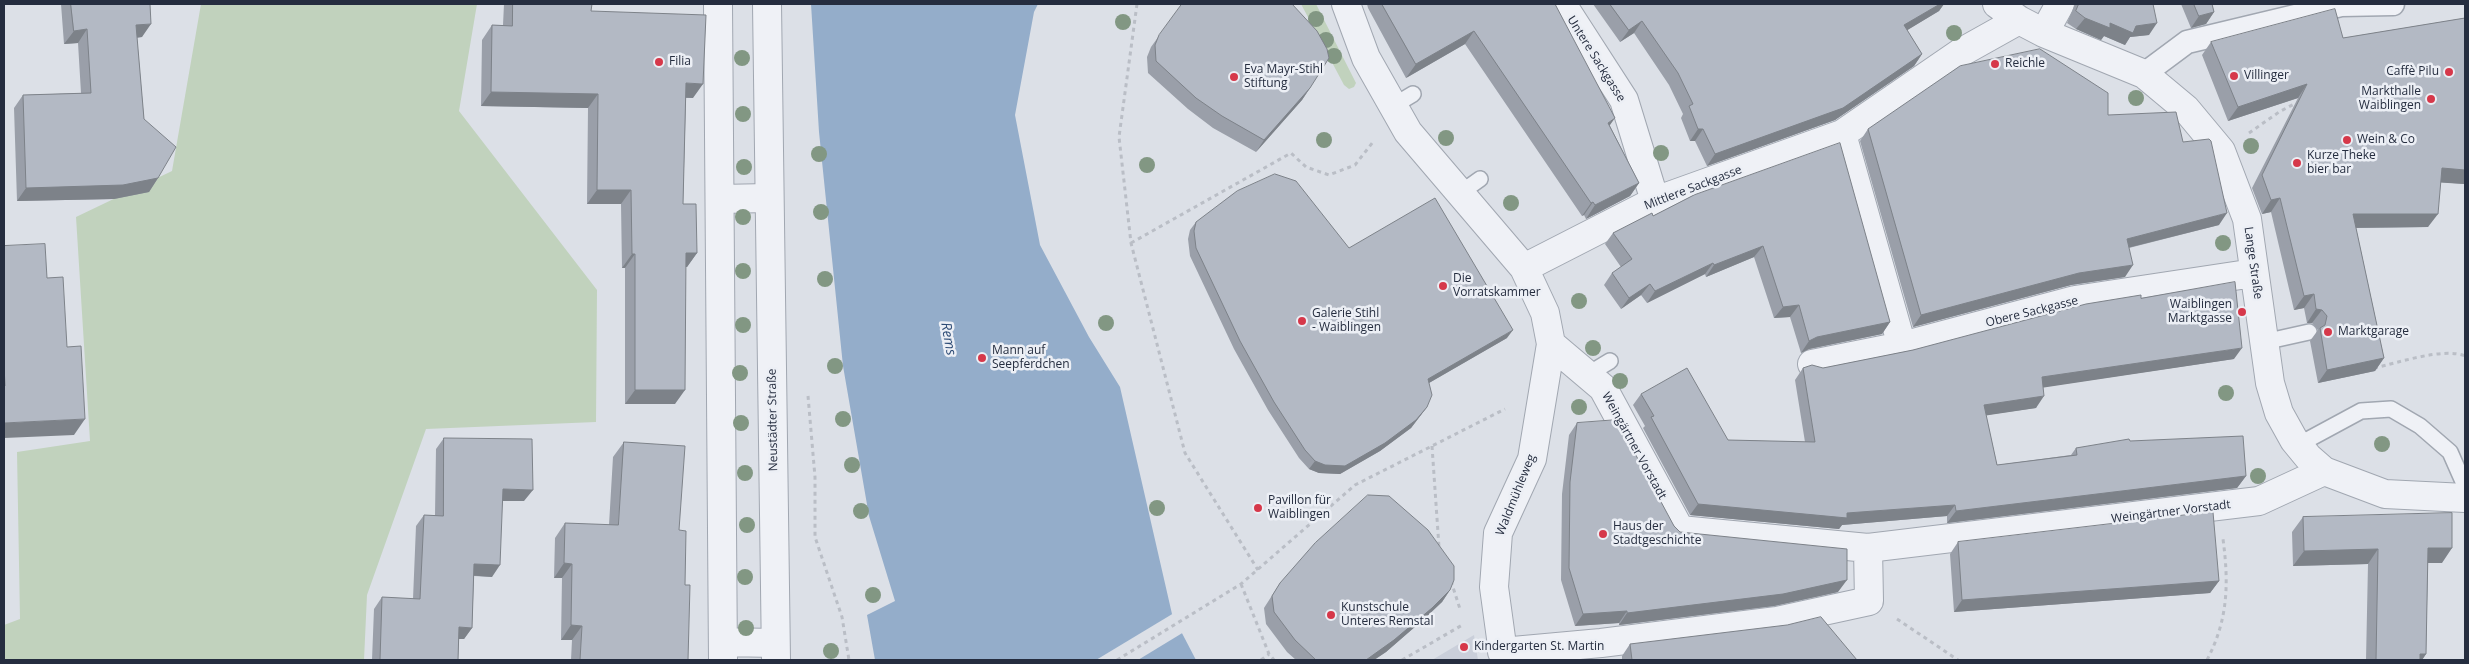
<!DOCTYPE html>
<meta charset="utf-8">
<style>
body{margin:0}
#map{position:relative;width:2469px;height:664px;overflow:hidden;background:#dce0e7;font-family:"Open Sans",sans-serif}
canvas{display:block}
.frame{position:absolute;inset:0;border:5px solid #252d3f;pointer-events:none}
</style>
<div id="map">
<canvas width="2469" height="664"></canvas>
<div class="frame"></div>
</div>
<script>
const c = document.querySelector('canvas').getContext('2d');
c.lineJoin = 'round';
function fillPath(path, color) { c.fillStyle = color; c.fill(path, 'evenodd'); }
function trace(path, color, width, dash) { c.strokeStyle = color; c.lineWidth = width; c.lineCap = dash ? 'butt' : 'round'; c.setLineDash(dash || []); c.stroke(path); }
function write(font, color, halo, rows, align = 'center') {
  c.font = font + ' "Open Sans",sans-serif'; c.lineWidth = 5; c.setLineDash([]); c.textBaseline = 'middle'; c.strokeStyle = halo; c.fillStyle = color; for (const [text, x, y, turn = 0] of rows) {
    c.save(); c.translate(x, y); c.rotate((+turn || 0) * Math.PI / 180); c.textAlign = isNaN(turn) ? turn : align; if (halo) c.strokeText(text, 0, 0); c.fillText(text, 0, 0); c.restore();
  }
}
fillPath(new Path2D(`
 M1474,635L1478,660H1432Z`), '#cacfda');
fillPath(new Path2D(`
 M201,4H477L459,111L597,290L596,422L426,429L367,595L364,660H4V625L20,619L17,452L90,441L76,217L172,171Z
 M1301,4H1316L1356,83L1354,87L1349,89L1344,85Z`), '#c1d2bd');
fillPath(new Path2D(`
 M811,4H1038L1034,12L1015,115L1040,245L1089,337L1120,387L1172,614L1196,660H875L867,615L895,601L869,516L843,366L819,132Z`), '#94adca');
fillPath(new Path2D(`
 M1174,613L1184,632L1138,660H1096Z`), '#dce0e7');
const service = new Path2D(`
 M1393,106L1413,94
 M1459,194L1480,179
 M2264,342L2309,332
 M1587,375L1610,361
 M2298,445L2361,411L2391,409L2420,426L2450,452L2465,486`);
const pedestrian = new Path2D(`
 M2144,74L2187,42L2341,5L2393,4`);
const minor = new Path2D(`
 M718,4L723,660
 M1346,4L1366,58L1408,132L1524,268L1545,313L1551,344L1532,459L1498,533L1494,587L1504,660
 M1562,4L1624,100L1655,201
 M1997,4L2019,20L2044,33L2144,74L2186,109L2221,151L2247,219L2270,383L2279,413L2294,440L2308,457L2324,471L2385,494L2465,498
 M2044,33L2060,4
 M1842,134L1902,346
 M720,199L768,198
 M1524,268L1655,201L1842,134L1960,53L2019,20
 M1551,344L1603,388L1680,530L1868,548L2259,501L2324,471
 M1812,364L1902,346L2075,300L2254,273
 M723,642L775,643
 M1502,652L1601,643L1777,621L1869,601L1868,548`);
const tertiary = new Path2D(`
 M767,4L776,660`);
trace(service, '#a1a7b1', 18);
trace(pedestrian, '#a1a7b1', 25);
trace(minor, '#a1a7b1', 30);
trace(tertiary, '#a1a7b1', 30);
trace(new Path2D(`
 M1137,4L1119,137L1131,243L1185,453L1258,570
 M2249,133L2279,112L2296,103
 M1131,243L1291,153L1306,167L1329,175L1355,165L1373,142
 M2374,368C2398,363 2443,347 2465,356
 M808,396L815,477V537L842,617L849,660
 M1432,446L1439,547
 M1451,581L1460,609
 M1241,584L1269,654L1274,660
 M1897,619L1958,660
 M1117,660L1241,584L1355,485L1505,409
 M1261,660L1269,654
 M1402,660L1464,624
 M2207,660C2228,620 2229,584 2223,539`), '#babec6', 3, [4, 4]);
trace(service, '#eff1f6', 15);
trace(pedestrian, '#eff1f6', 22);
trace(minor, '#eff1f6', 28);
trace(tertiary, '#eff1f6', 28);
c.fillStyle = '#829783';
for (const [x, y] of [
 [1316,19],
 [1123,22],
 [1954,33],
 [1326,40],
 [1334,56],
 [742,58],
 [2136,98],
 [743,114],
 [1446,138],
 [1324,140],
 [2251,146],
 [1661,153],
 [819,154],
 [1147,165],
 [744,167],
 [1511,203],
 [821,212],
 [743,217],
 [2223,243],
 [743,271],
 [825,279],
 [1579,301],
 [1106,323],
 [743,325],
 [1593,348],
 [835,366],
 [740,373],
 [1620,381],
 [2226,393],
 [1579,407],
 [843,419],
 [741,423],
 [2382,444],
 [852,465],
 [745,473],
 [2258,476],
 [1157,508],
 [861,511],
 [747,525],
 [745,577],
 [873,595],
 [746,628],
 [831,651]
]) { c.beginPath(); c.arc(x, y, 8, 0, 2 * Math.PI); c.fill(); }
fillPath(new Path2D(`
 M61,4H150L142,37L137,38L144,119L158,178L149,192L114,199L17,201L14,108L23,95L81,93L78,43L64,44Z
 M504,4H592L591,11L693,98H686L683,204L697,253L687,267H685L675,404H625V268H622L621,204H587L588,108L481,106L482,40L492,25H503Z
 M1182,4L1310,88L1302,100L1256,152L1213,128L1188,109L1148,73L1147,57L1151,47Z
 M1367,4H1555L1610,126L1639,183L1630,196L1586,219L1584,215L1582,216L1465,44L1406,78L1368,8Z
 M1593,4H1944L1939,11L1907,30L1922,54L1914,66L1835,120L1707,166L1695,141H1690L1681,118L1683,114L1669,85L1634,33L1620,42Z
 M2075,4H2153L2149,35L2130,37L2125,45L2104,36L2101,40L2076,29L2067,23Z
 M2181,4H2212L2214,12L2206,24L2191,28Z
 M2465,18V182L2464,184L2440,182L2428,227L2356,228L2384,358L2375,371L2318,383L2310,341L2318,330L2312,323H2307L2304,308L2294,310L2271,212L2262,214L2252,188L2298,98L2228,121L2202,55L2211,42L2343,38Z
 M2108,115L2183,142L2219,225L2129,248L2125,277L2071,285L1913,327L1860,141L1868,129Z
 M1694,195L1890,322L1882,334L1809,349L1801,353L1790,317L1774,318L1754,257L1706,277L1705,274L1647,303L1641,295L1621,309L1604,285L1612,273L1621,267L1605,244L1613,233L1653,216Z
 M1196,222L1349,248L1507,338L1429,383L1427,407L1421,415L1411,428L1380,451L1340,474L1319,473L1309,469L1299,458L1268,410L1234,349L1190,256L1188,239L1190,230Z
 M2141,298L2234,359L2043,387L2036,408L1986,415L1997,465L2071,455L2076,448L2130,441L2246,476L2237,488L1947,523V516L1842,525L1839,529L1690,515L1643,428L1645,426L1633,405L1641,394L1728,440L1805,442L1795,380L1803,368H1823L1913,350Z
 M1577,423L1680,532L1838,592L1774,606L1619,625V623L1575,626L1561,580L1562,494L1569,435Z
 M444,438L524,501H503L492,577L474,576L472,628L464,639H459L458,660H372L374,609L382,597L413,599L416,526L424,515H435L436,449Z
 M624,442L679,530L685,585L688,660H571L572,640H561L562,578H554L555,538L565,523L609,525L613,457Z
 M2303,517L2442,563H2428L2426,654L2422,660H2366L2368,564L2293,566L2292,532Z
 M1958,542L2219,581L2210,593L1954,612L1950,554Z
 M1280,583L1450,590L1442,602L1424,619L1386,652L1374,660H1296L1287,652L1266,624L1264,608Z
 M1630,644L1857,660H1622V656Z`), '#9a9fa9');
fillPath(new Path2D(`
 M1940,4H1944L1939,11L1896,37L1904,25Z
 M2214,12L2206,24L2191,28L2199,16Z
 M2085,18L2110,23L2136,26L2157,23L2149,35L2130,37L2125,45L2104,36L2101,40L2076,29Z
 M1642,21L1634,33L1620,42L1629,30Z
 M151,24L142,37L127,38L136,25Z
 M87,29L78,43L64,44L74,31Z
 M1474,31L1465,44L1406,78L1416,64Z
 M1922,54L1914,66L1835,120L1707,166L1715,154Z
 M686,83L703,84L693,98L676,97Z
 M2307,84L2298,98L2228,121L2238,107Z
 M1310,88L1302,100L1256,152L1264,140Z
 M491,92L598,94L588,108L481,106Z
 M1615,118L1605,132L1608,123Z
 M1698,129H1703L1695,141H1690Z
 M2442,168L2465,170V182L2464,184L2432,182Z
 M158,178L149,192L114,199L17,201L26,188Z
 M1639,183L1630,196L1586,219L1595,205Z
 M597,190H631L621,204H587Z
 M2280,198L2271,212L2262,214L2271,200Z
 M1593,202L1584,215L1582,216L1591,203Z
 M2227,213L2219,225L2119,250L2127,239Z
 M2353,214H2438L2428,227L2344,228Z
 M1763,246L1754,257L1706,277L1714,265Z
 M686,253H697L687,267H676Z
 M632,254H635L625,268H622Z
 M1713,263L1705,274L1647,303L1655,291Z
 M2133,265L2125,277L2071,285L1913,327L1921,315L2079,273Z
 M1650,284L1641,295L1621,309L1629,298Z
 M2314,294L2304,308L2294,310L2304,296Z
 M1799,305L1790,317L1774,318L1783,307Z
 M2316,309L2322,310L2312,323H2307Z
 M1890,322L1882,334L1809,349L1801,353L1809,341L1817,337Z
 M1513,330L1507,338L1422,387L1428,379Z
 M2242,348L2234,359L2034,389L2042,377Z
 M2384,358L2375,371L2318,383L2327,370Z
 M635,390H685L675,404H625Z
 M2044,396L2036,408L1976,417L1984,405Z
 M1427,407L1411,428L1380,451L1340,474L1319,473L1309,469L1315,461Z
 M85,419L74,435L4,438V423Z
 M2246,476L2237,488L1947,523L1956,511Z
 M503,489L533,490L524,501H495Z
 M1698,504L1847,513L1955,505L1947,516L1842,525L1839,529L1690,515Z
 M2428,548H2452L2442,563H2418Z
 M2378,549L2368,564L2293,566L2304,551Z
 M564,563L572,564L562,578H554Z
 M474,564L500,565L492,577L466,575Z
 M1847,580L1838,592L1774,606L1619,625L1627,613Z
 M2219,581L2210,593L1954,612L1962,600Z
 M1450,590L1442,602L1424,619L1386,652L1374,660H1366Z
 M1627,611L1619,623L1575,626L1583,614Z
 M571,625L582,626L572,640H561Z
 M459,627L472,628L464,639H451Z
 M2420,654H2426L2422,660H2416Z`), '#7d8289');
const building = new Path2D(`
 M71,4H150L151,24L136,25L144,119L176,147L158,178L123,185L26,188L23,95L91,93L87,29L74,31Z
 M513,4H592L591,11L706,15L703,84L686,83L683,204H696L697,253H686L685,390H635V254H632L631,190H597L598,94L491,92L492,25L512,26Z
 M1182,4H1292L1317,31L1327,49L1329,58L1310,88L1264,140L1222,116L1196,98L1156,61L1155,45L1159,35Z
 M1382,4H1555L1615,118L1608,123L1639,183L1595,205L1593,202L1591,203L1474,31L1416,64Z
 M1610,4H1940L1904,25L1922,54L1843,108L1715,154L1703,129H1698L1689,106L1693,104L1678,73L1642,21L1629,30Z
 M2079,4H2153L2157,23L2136,26L2133,33L2110,23V28L2085,18L2076,11Z
 M2194,4H2212L2214,12L2199,16Z
 M2335,9L2343,38L2465,18V170L2442,168L2438,214H2353L2384,358L2327,370L2320,328L2325,325L2327,316L2322,310L2316,309L2314,294L2304,296L2280,198L2271,200L2262,175L2307,84L2238,107L2211,42Z
 M2040,49L2108,93V115L2176,112L2183,142L2209,139L2211,141L2227,213L2127,239L2133,265L2079,273L1921,315L1868,129L1960,66Z
 M1840,143L1890,322L1817,337L1809,341L1799,305L1783,307L1763,246L1714,265L1713,263L1655,291L1650,284L1629,298L1612,273L1632,259L1613,233L1652,213L1653,216L1694,195Z
 M1275,174L1296,181L1349,248L1435,198L1513,330L1428,379L1432,395L1427,407L1416,420L1385,443L1345,466L1325,465L1315,461L1305,450L1274,402L1240,341L1196,248L1194,231L1196,222L1237,191Z
 M45,244L47,278L63,277L67,347L81,346L85,419L4,423V386H5L4,366V246Z
 M2235,282L2242,348L2042,377L2044,396L1984,405L1997,465L2077,455L2076,448L2129,439L2130,441L2243,436L2246,476L1956,511L1955,505L1847,513V518L1698,504L1651,417L1654,416L1641,394L1687,368L1728,440L1815,442L1803,368L1812,365L1823,368L1913,350L2086,304L2141,295V298Z
 M1617,420L1674,526L1680,532L1847,549V580L1783,594L1627,613V611L1583,614L1569,568L1570,482L1577,423Z
 M444,438L532,439L533,490L503,489L500,565L474,564L472,628L459,627L458,660H380L382,597L420,599L424,515L443,516Z
 M624,442L685,446L679,530L686,531L685,585H690L688,660H580L582,626L571,625L572,564L564,563L565,523L618,525Z
 M1368,495L1389,496L1428,530L1454,566V580L1450,590L1432,608L1394,640L1366,660H1316L1295,640L1274,612L1272,596L1280,583L1315,543Z
 M2213,512L2219,581L1962,600L1958,542Z
 M2452,513V548H2428L2426,654H2420V660H2376L2378,549L2304,551L2303,517Z
 M1821,617L1857,660H1632L1630,644L1787,625Z`);
fillPath(building, '#b3b9c4');
trace(building, '#7d8289', 1);
for (const [x, y, r, color] of [
 [659,62,5,"#d6384a"],
 [1995,64,5,"#d6384a"],
 [2449,72,5,"#d6384a"],
 [2234,76,5,"#d6384a"],
 [1234,77,5,"#d6384a"],
 [2431,99,5,"#d6384a"],
 [2347,140,5,"#d6384a"],
 [2297,163,5,"#d6384a"],
 [1443,286,5,"#d6384a"],
 [2242,312,5,"#d6384a"],
 [1302,321,5,"#d6384a"],
 [2328,332,5,"#d6384a"],
 [982,358,5,"#d6384a"],
 [1258,508,5,"#d6384a"],
 [1603,534,5,"#d6384a"],
 [1331,615,5,"#d6384a"],
 [1464,647,5,"#d6384a"]
]) { const dot = new Path2D(); dot.arc(x, y, r, 0, 2 * Math.PI); c.fillStyle = color; c.fill(dot); trace(dot, '#eceff5', 2); }
write('12px', '#252d3f', '#eceff5', [
 ["Untere Sackgasse",1596,59,58],
 ["Mittlere Sackgasse",1693,188,-21],
 ["Lange Straße",2253,263,82],
 ["Obere Sackgasse",2032,312,-14],
 ["Neustädter Straße",773,420,-91],
 ["Weingärtner Vorstadt",1634,446,61],
 ["Waldmühleweg",1516,495,-68],
 ["Weingärtner Vorstadt",2171,512,-7]
]);
write('12px', '#252d3f', '#eceff5', [
 ["Filia",669,62],
 ["Reichle",2005,64],
 ["Eva Mayr-Stihl",1244,70],
 ["Stiftung",1244,84],
 ["Caffè Pilu",2439,72,"right"],
 ["Villinger",2244,76],
 ["Markthalle",2421,92,"right"],
 ["Waiblingen",2421,106,"right"],
 ["Wein & Co",2357,140],
 ["Kurze Theke",2307,156],
 ["bier bar",2307,170],
 ["Die",1453,279],
 ["Vorratskammer",1453,293],
 ["Waiblingen",2232,305,"right"],
 ["Marktgasse",2232,319,"right"],
 ["Galerie Stihl",1312,314],
 ["- Waiblingen",1312,328],
 ["Marktgarage",2338,332],
 ["Mann auf",992,351],
 ["Seepferdchen",992,365],
 ["Pavillon für",1268,501],
 ["Waiblingen",1268,515],
 ["Haus der",1613,527],
 ["Stadtgeschichte",1613,541],
 ["Kunstschule",1341,608],
 ["Unteres Remstal",1341,622],
 ["Kindergarten St. Martin",1474,647]
], 'left');
write('italic 14px', '#2d4b75', '#eceff5', [
 ["Rems",948,339,80]
]);
</script>
